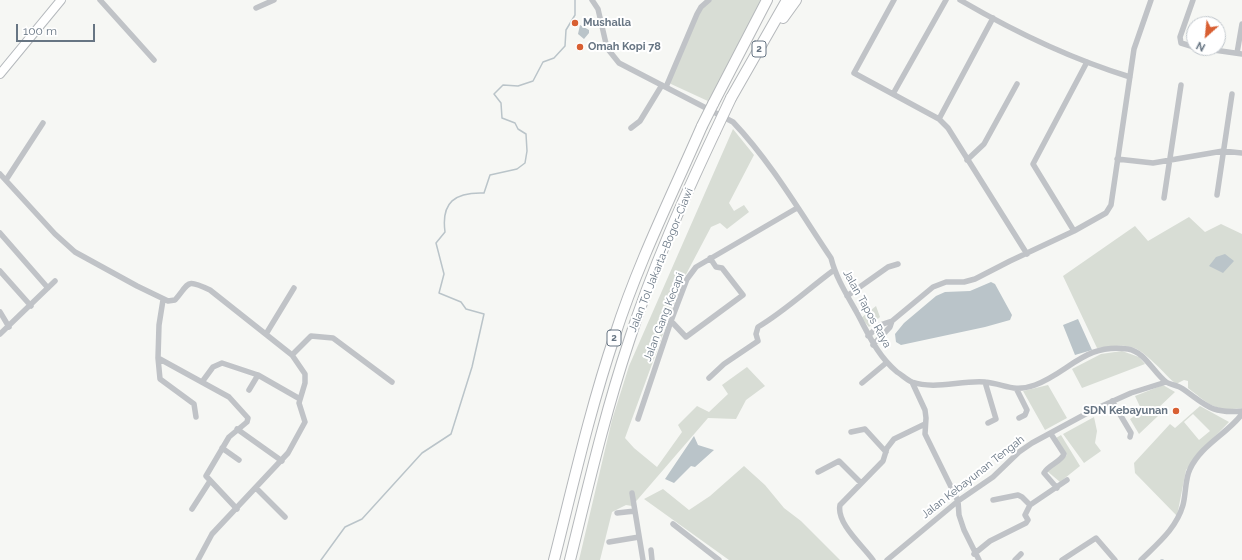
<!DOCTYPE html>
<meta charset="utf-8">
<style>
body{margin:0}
#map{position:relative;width:1242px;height:560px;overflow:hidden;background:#f6f7f4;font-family:Raleway,sans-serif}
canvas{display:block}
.north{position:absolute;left:1186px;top:16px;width:40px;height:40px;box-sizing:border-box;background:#fff;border:1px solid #c2c8cd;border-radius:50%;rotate:207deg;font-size:11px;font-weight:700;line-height:16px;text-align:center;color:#677583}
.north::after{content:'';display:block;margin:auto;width:14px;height:18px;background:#d85f32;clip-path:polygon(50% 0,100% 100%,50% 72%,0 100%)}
.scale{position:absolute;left:16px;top:24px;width:79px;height:18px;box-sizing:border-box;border:2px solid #677583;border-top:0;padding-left:5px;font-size:12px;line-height:14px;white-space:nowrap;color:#677583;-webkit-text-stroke:3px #fff;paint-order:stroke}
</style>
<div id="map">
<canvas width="1242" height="560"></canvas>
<div class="north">N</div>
<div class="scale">100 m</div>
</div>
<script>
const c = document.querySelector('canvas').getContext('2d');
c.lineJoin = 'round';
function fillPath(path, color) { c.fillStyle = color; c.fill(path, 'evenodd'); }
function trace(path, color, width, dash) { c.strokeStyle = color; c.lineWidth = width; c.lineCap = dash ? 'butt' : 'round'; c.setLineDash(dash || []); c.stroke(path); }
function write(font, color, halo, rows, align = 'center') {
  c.font = font + ' Raleway,sans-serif'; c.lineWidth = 4; c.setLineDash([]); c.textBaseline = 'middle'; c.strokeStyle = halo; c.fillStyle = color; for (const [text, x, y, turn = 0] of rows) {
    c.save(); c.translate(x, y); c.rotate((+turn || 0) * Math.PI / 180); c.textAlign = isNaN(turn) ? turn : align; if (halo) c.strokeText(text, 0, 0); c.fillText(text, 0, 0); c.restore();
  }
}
fillPath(new Path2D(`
 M712,0H767L710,102L671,84L669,82L700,10Z
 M733,129L754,155L729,203L734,211L744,205L749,212L727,229L720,223L711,227L682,282L625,438L634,448L657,467L682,432L678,425L697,406L709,412L728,394L722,385L747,367L765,386L746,400L736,419L708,418L632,506L626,505L612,512L600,560H579L612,420L629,366Z
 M1189,217L1205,232L1221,224L1242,234V408C1214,412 1209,404 1188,388V381L1184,380L1176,384C1165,375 1144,349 1131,347C1120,344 1108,347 1097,348L1063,276L1135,226L1148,241Z
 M876,306L880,317L869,327L861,318Z
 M1122,351L1139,357L1145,364L1082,388L1072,369L1101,354Z
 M1048,385L1067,418L1045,430L1023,391Z
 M1163,385L1175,392L1156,410L1158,416L1139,434L1130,419L1142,411L1135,396Z
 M1200,406L1229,422L1201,451L1186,470L1177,516L1135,473L1134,463L1170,424L1175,428ZM1193,414L1210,431L1199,440L1184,422Z
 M1094,417L1097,431L1095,443L1101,451L1084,463L1063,434Z
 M1061,435L1080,466L1060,482L1047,471L1067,455L1056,438Z
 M744,466L765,485L784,508L801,521L840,560H729L644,499L663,489L689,510L710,496Z`), '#d8ddd5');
fillPath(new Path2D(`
 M580,25L589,30V33L584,39L578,34Z
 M1225,254L1234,261L1223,273L1209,266L1216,257Z
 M991,282L995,284L1012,315L1010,320L985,327L901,345L896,342L895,334L904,323L936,296L945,292L970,291Z
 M1078,319L1092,350L1075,355L1063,325Z
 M694,436L698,445L714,450L695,467L691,466L674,483L665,479Z`), '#bac4c9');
trace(new Path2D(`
 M321,560L345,527L362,519L422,453L451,434L472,367L484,314L466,309L461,302L439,293L444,274L436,243L445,232C441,202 455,192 484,193L490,175L517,169L525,163L527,151L526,134L518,129L515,123L502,118L501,103L494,94L503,85L518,86L533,81L543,62L554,58L565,46L566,30L575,15V0
 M1161,560H1163`), '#bac4c9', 1.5);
const secondary = new Path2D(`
 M0,74L61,0`);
const motorway = new Path2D(`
 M783,18L796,0
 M731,98L787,0
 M713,104L767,0
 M554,560C573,485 590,409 615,335C638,263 672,195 702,126
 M570,560C588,487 605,413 629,341C652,269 683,200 715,132`);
trace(secondary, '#b5b9bd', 10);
trace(motorway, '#b5b8bb', 12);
trace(new Path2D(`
 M100,0L154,60
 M592,0L598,9L607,48L619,63L733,122C771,162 800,212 831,258C836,278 847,295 857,313C869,335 877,355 897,372C902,375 907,380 912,382C935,390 961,380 985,382C1005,384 1013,393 1035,385C1070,372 1084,343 1128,349C1145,352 1153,372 1166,382C1171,385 1178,385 1183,389C1206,405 1211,414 1242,411
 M894,0L854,73L939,119L948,128L1027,254
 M960,0C1013,31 1071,59 1130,77
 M1193,0L1180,37L1181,43L1194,47
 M256,8L274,0
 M1200,48L1242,54
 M1237,53L1242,24
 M666,87L697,14L701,7L709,0
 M893,94L946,0
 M939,119L993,18
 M631,128L640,121L662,85
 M1117,159L1153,163L1223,151L1242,153
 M967,160L984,144L1017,84
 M0,174L55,234L75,252L137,286L168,301L175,300C190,283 185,278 210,290L292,355L305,374V383L299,403L305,422L288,453L212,534L198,560
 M6,180L43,123
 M1217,195L1232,94
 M1164,198L1181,85
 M1074,231L1033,164L1087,62
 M0,233L48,288
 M0,271L31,306
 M847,296L888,267L898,264
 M163,300L159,325L158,358L229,397L248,418L247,422L229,437L206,476L237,509
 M0,312L9,327
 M671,321L686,337L743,295L722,268L716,267L710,258
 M0,334L55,281
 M266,334L294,288
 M868,336L880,325L892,321L933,287L946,282H964L975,279L1010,261L1074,231L1106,213L1111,205L1134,49L1151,0
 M873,345L890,327L892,321
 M292,355L311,336L333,338L392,382
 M158,358L160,379L194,404L196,417
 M709,378L724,364L758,341L756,334L758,327C785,311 808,289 834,270
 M202,382L213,367L222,363L258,375L300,399
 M912,382L925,410L926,418L925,434L958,501L959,515L964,530L979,560
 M985,382L996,419L988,423
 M862,383L886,363
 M249,390L258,375
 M1017,390L1027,410L1025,415L1019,418
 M1112,401L1131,433L1130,437
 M638,419L671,321L687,279L696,267L797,208
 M237,429L282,461
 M851,432L865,429L886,452
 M1051,434L1064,454C1061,462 1048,465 1044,473L1057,488
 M222,448L239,460
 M818,472L839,461L861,483
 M256,488L285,517
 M632,493L643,560
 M993,500L1018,495L1022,497L1030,505
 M192,509L210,481
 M617,513L635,511
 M673,524L719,560
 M609,542L639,537
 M651,550L652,560
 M974,554L990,541L1026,523L1028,520L1025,515L1030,505L1067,480
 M873,560C863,546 836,523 840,505L883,461L887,448L894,439L925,424
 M887,560L958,501L993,477L1019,452L1032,443L1093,410L1131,393L1166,382
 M1015,560L1021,554
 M1062,560L1096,538L1115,560
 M1141,560C1158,543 1176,529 1183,505C1186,494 1185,479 1190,469C1201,445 1227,434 1242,414`), '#c0c3c7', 5.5);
trace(secondary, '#fff', 8);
trace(motorway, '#fff', 10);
const motorwayBridge = new Path2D(`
 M702,126L713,104
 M715,132L731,98`);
trace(motorwayBridge, '#b5b8bb', 12, []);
trace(motorwayBridge, '#fff', 10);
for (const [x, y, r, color] of [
 [575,23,4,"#d85f32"],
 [580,47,4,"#d85f32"],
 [1176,411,4,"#d85f32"]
]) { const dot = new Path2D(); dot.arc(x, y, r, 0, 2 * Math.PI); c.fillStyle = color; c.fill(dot); trace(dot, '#fff', 1.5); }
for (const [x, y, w] of [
 [759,49,14],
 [614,338,14]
]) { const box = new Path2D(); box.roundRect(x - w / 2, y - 8, w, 16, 3); c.fillStyle = '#fff'; c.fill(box); trace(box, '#677583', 1); }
write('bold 10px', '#677583', null, [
 ["2",759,49],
 ["2",614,338]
]);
write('bold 11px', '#677583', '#fff', [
 ["Mushalla",583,23],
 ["Omah Kopi 78",588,47],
 ["SDN Kebayunan",1168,411,"right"]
], 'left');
write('11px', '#677583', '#fff', [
 ["Jalan Tol Jakarta–Bogor–Ciawi",661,260,-68],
 ["Jalan Tapos Raya",867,309,61],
 ["Jalan Gang Kecapi",664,317,-69],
 ["Jalan Kebayunan Tengah",973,477,-38]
]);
</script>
